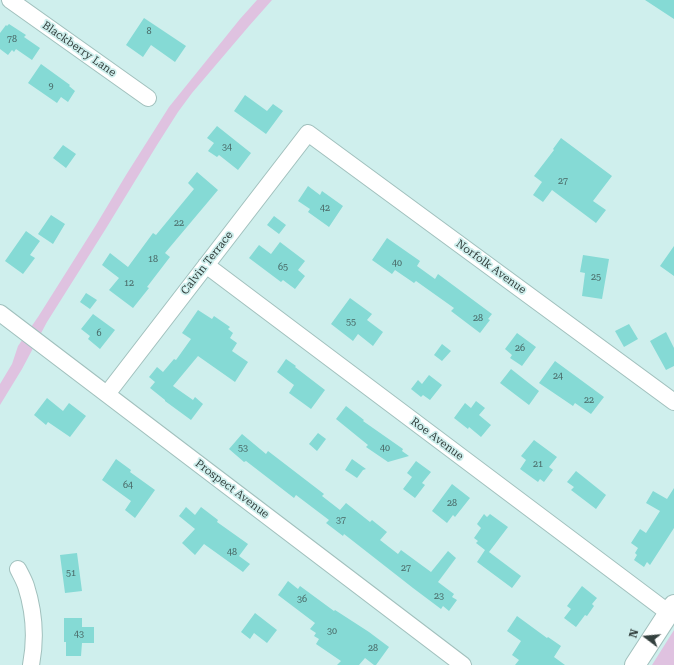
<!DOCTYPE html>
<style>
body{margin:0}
#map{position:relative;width:674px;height:665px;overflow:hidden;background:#cfefed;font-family:"Roboto Serif",serif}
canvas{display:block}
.north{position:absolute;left:626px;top:617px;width:40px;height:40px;-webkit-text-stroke:3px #cfefed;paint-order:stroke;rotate:286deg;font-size:11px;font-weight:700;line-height:16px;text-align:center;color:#33403e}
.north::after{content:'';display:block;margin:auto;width:14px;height:18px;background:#33403e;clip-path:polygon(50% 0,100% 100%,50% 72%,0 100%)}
</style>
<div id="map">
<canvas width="674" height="665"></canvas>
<div class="north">N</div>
</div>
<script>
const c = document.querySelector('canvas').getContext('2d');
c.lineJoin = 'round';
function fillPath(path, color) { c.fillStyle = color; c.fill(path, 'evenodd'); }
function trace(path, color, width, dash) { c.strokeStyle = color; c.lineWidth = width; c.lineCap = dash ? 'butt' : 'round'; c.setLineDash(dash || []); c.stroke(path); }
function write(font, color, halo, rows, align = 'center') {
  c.font = font + ' "Roboto Serif",serif'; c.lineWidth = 3.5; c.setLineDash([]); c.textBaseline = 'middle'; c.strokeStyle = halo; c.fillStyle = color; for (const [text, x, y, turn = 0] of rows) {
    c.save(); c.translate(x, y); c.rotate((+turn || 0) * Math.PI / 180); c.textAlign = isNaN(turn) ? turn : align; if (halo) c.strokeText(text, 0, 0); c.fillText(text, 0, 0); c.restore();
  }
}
fillPath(new Path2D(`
 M257,0H272L249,26L192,93L178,112L157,145L105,230L47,322L22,369L0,405V384L12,364L18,346L38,317L96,225L126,175L169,107L240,19Z
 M674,630V665H652Z`), '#dfc2e0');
fillPath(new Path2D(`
 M645,0H674V19Z
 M144,18L186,46L175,62L151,45L143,57L126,45Z
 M9,24L26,35L24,37L40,48L32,60L16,49L14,52L12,50L8,55L0,49V33L6,25L7,26Z
 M41,64L70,85L69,86L75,91L68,102L61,97L57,103L28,83Z
 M245,95L267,111L273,104L283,111L266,134L234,111Z
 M217,126L251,153L238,170L219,155L217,157L208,151L214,143L207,138Z
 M561,138L612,176L593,201L606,210L596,223L552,190L543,202L533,195L542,182L534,176L554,150L553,149Z
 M63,145L76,154L66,168L53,158Z
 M197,172L218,190L165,253L170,257L147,287L149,288L133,308L109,290L119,278L102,265L110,253L128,267L153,233L156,235L194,189L188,183Z
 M308,186L320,195L322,191L343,206L329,227L308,212L310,209L298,201Z
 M51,215L65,224L53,244L38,234Z
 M274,216L286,225L279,234L267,225Z
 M26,231L40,241L30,255L35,258L23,274L5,261Z
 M387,238L420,261L417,266L435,279L438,274L492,314L488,319L490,320L480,333L451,311L454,308L416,281L414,283L395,270L392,274L372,260Z
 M280,242L305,261L298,270L305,276L295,289L283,280L281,282L249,258L259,245L271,254Z
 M674,246V276L660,266Z
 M583,255L609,259L602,299L582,296L585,273L580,272Z
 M86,293L97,300L90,309L80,302Z
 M350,298L372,314L367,320L383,332L373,346L358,334L353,341L331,324Z
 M198,310L212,319L214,316L230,327L228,329L233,333L230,338L237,343L232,351L248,362L235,382L198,356L173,386L193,400L195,397L203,404L191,420L165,401V400L150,388L155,382L149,377L157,367L163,372L174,359L176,360L191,339L182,333Z
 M93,314L115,330L100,349L88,339L90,336L81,329Z
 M629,324L638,339L624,347L615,331Z
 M666,332L674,348V366L666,370L650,341Z
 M517,333L536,347L522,366L510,358L512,355L505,349Z
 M442,344L451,351L442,361L434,355Z
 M286,359L296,366L295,367L325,390L311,409L289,393L294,385L277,372Z
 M555,361L604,397L591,414L575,403L573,406L539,383Z
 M511,369L539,391L529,405L500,383Z
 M429,375L442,385L430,400L423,395L421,397L411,389L418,380L422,384Z
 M47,398L63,411L69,403L86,416L70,437L48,422L46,425L34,415Z
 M476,401L485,408L479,415L491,425L481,437L469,427L468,429L454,418L465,403L471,408Z
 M346,406L364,420L363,421L403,449L402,451L409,456L388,462L366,447L368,445L336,419Z
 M318,433L326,439L317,451L309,444Z
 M242,434L266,454L268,451L324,494L322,496L340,510L346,503L370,522L372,520L387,532L380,540L398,554L401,550L431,572L448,551L456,558L438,582L454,594L452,597L457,600L449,611L443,606L441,609L413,588L344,534L343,536L326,523L329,520L296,495L294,498L246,461L244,462L229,449Z
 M534,440L557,457L549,467L553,470L544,482L540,479L538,482L520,469L526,460L521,456Z
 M116,459L131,470L130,472L155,490L135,518L125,510L131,501L102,480Z
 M352,459L366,469L363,470L357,478L345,470Z
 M416,461L431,472L422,483L425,485L415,498L403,489L412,477L407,473Z
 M576,471L606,495L596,509L571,490L574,487L567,482Z
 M452,484L470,498L455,517L453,515L447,523L432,511Z
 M674,488V528L650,565L647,562L644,567L634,560L637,555L635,553L638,548L631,543L640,529L646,533L660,511L646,503L653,491L667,499Z
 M186,507L195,515L201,507L218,520L217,522L248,544L239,556L250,564L243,572L204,544L195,555L182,543L195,529L179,516Z
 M484,514L487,517L490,514L508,527L489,552L521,576L512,588L477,562L485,550L476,543L478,541L474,538L481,528L477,524Z
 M77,553L82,591L65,593L60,555Z
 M288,581L298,589L300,586L334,611L335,610L369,632L389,647L376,665H374L365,658L359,665H337L341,661L316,644L319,639L314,636L316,633L310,629L315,623L278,595Z
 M582,586L597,598L592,604L594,606L587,616L585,615L576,627L564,618L571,609L567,606Z
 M255,613L277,630L267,643L254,633L250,639L241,632Z
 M517,616L547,638L548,637L561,646L554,657L565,665H515L519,660L512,655L521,641L507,631Z
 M64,618H82V627H94V643H82L81,656H66V642H64Z`), '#85dad5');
const minor = new Path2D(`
 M10,0L148,98
 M206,265L669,613
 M0,313L463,665
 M107,394L308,133L674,402
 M18,569C21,575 24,580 26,586C34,611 36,639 31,665`);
const major = new Path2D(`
 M635,665L674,605`);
trace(minor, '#a1c0bd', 18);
trace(major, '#a1c0bd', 22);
trace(minor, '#fff', 16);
trace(major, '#fff', 20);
write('9px', '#486664', null, [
 ["8",149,31],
 ["78",12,39],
 ["9",51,86],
 ["34",227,147],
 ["27",563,181],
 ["42",325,208],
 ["22",179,223],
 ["18",153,259],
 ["40",397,263],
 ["65",283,267],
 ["25",596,277],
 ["12",129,283],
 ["28",478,318],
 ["55",351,322],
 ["6",99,333],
 ["26",520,348],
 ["24",558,376],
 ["22",589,400],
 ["53",243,448],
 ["40",385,448],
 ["21",538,464],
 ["64",128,485],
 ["28",452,503],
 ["37",341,520],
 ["48",232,552],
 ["27",406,568],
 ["51",71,573],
 ["23",439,596],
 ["36",302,599],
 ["30",332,631],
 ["43",79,634],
 ["28",373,648]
]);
write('11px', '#33403e', '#cfefed', [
 ["Blackberry Lane",79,49,35],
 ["Calvin Terrace",207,263,-52],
 ["Norfolk Avenue",491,267,36],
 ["Roe Avenue",437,439,37],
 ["Prospect Avenue",232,489,37]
]);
</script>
